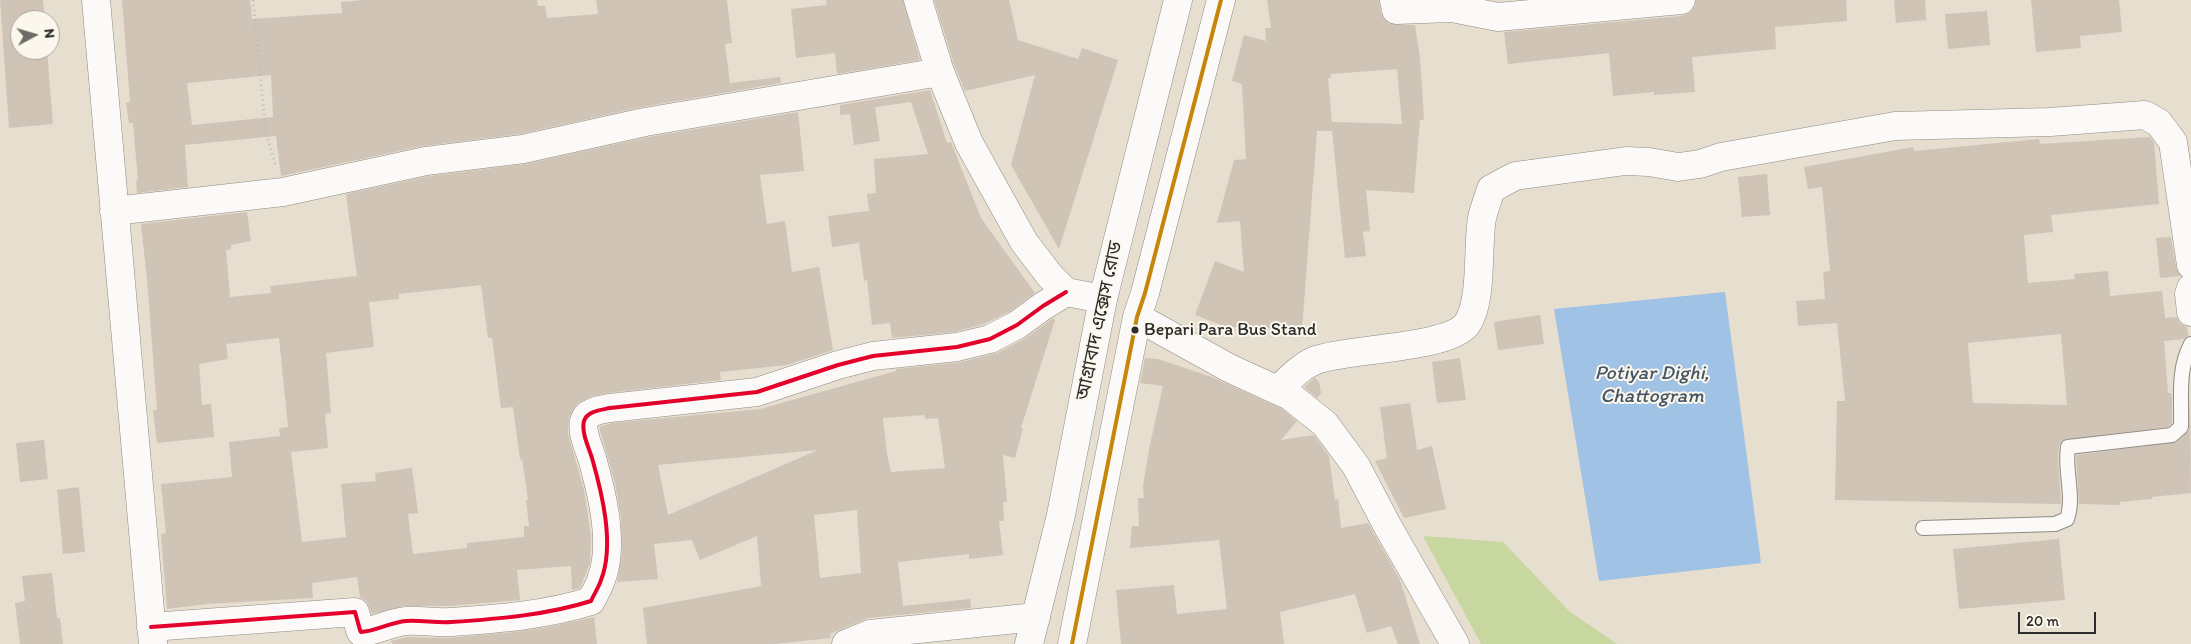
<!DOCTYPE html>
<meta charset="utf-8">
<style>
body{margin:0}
#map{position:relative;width:2191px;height:644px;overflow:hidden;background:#e6decf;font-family:Itim,sans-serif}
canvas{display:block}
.north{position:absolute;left:10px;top:10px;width:50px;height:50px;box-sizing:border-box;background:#fbf7ec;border:1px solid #a8a59f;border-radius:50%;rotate:84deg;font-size:14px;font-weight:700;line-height:20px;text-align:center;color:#2b2b2b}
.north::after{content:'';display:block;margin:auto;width:18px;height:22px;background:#6c6a64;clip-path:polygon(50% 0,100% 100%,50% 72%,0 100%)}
.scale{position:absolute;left:2018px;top:612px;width:78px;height:22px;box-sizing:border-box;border:2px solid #2b2b2b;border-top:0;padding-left:6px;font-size:15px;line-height:18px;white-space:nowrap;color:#2b2b2b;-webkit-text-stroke:4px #fbf7ec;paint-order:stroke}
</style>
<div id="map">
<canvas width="2191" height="644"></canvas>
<div class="north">N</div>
<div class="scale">20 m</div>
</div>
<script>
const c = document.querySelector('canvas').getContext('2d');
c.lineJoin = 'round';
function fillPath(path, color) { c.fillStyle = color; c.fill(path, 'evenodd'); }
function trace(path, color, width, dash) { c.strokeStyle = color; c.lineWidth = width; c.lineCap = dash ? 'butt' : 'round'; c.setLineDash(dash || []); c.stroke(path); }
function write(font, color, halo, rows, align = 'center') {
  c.font = font + ' Itim,"Noto Sans Bengali",sans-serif'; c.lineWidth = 4; c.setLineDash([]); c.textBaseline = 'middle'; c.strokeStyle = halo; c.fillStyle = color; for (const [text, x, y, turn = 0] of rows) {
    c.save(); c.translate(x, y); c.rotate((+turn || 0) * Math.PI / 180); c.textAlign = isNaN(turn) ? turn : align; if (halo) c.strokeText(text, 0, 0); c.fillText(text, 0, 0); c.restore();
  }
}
fillPath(new Path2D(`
 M1423,536L1503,542L1569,611L1617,644H1481Z`), '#c8d7a0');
fillPath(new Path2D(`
 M1725,292L1761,563L1599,581L1554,309Z`), '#9fc2e5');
fillPath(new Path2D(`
 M0,0H43L45,20H20V50H47L53,124L9,128Z
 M122,0H250L252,19L342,13L341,2L363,0H537L538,6H545L547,18L598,14L596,0H727L732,43L725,44L730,83L780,77L781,83L642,107L520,134L423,146L281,176L276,136L185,145L188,187L137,193L136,181L138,180L133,123H129L126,103L130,102ZM271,75L273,117L192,125L187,83Z
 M826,0H903L920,60L837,74L835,53L796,58L791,9L827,5Z
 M934,0H1009L1018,40L1078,59L1082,48L1118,60L1059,249L1011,165L1035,75L965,91L955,67Z
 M1267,0H1379L1381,13L1389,24L1415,25L1420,58L1424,120H1420L1414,193L1366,190L1370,231L1363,232L1366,256L1345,258L1332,131H1317L1302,329L1226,327L1195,315L1215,261L1244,272L1240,221L1217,223L1234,160L1246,159L1242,84L1232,81L1244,35L1266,41L1265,28H1271ZM1397,69L1402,124L1332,122L1328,78H1331L1330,74Z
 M1696,0H1846L1847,21L1775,27L1776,49L1692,57L1695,92L1654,95V92L1613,96L1609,53L1508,64L1504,32L1682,16L1690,12L1695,7Z
 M1894,0H1925L1926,20L1896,23Z
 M2031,0H2119L2122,32L2080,36L2081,48L2036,52Z
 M1987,11L1990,45L1948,49L1945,14Z
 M930,90L947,143L951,142L981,218L1035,293L1009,312L984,324L954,332L892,338L890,323L872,325L867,280L864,281L859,243L832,247L828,216L869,211L867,194L876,193L874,159L928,154L911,102L875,107L880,141L854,145L850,114L840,115V105Z
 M798,112L804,171L760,175L767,224L785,221L792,272L819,267L833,350L787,365L720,372L721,380L607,393L589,397L577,404L569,418L568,433L584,490L591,536L590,563L580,588L572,590L571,566L517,570L520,600L450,606H404L372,614L367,602L360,597L357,577L312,583L313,598L207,604L167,609L161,534L166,533L161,484L232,477L229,442L280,436L279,428L288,427L279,338L226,344L228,359L199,364L202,405L211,404L214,437L157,443L153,410H157L147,279L141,224L247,212L251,241L231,245V249L226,250L230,297L271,293L270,286L357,276L346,194L429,176L525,164L648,137ZM481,285L488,338H492L501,408L513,407L520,460L522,459L528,500H526L529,526H524V537L467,543V548L413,554L408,514L418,513L412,468L375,473L376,481L341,484L346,537L302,542L291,452L328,448L325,414L331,413L326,353L374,347L369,302L399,299V294Z
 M2150,137L2154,142L2159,204L2051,215L2053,232L2024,235L2028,283L2075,279L2074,274L2108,271L2110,296L2162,291L2165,318L2177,317L2179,322L2187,327L2188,336L2184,339L2164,341L2168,393H2171L2172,398V423L2168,427L2063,440L2059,446L2058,456L2061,504L1835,500L1837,401H1845L1837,323L1798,326L1796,301L1825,299L1823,272L1830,271L1822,187L1808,189L1804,167L1913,147L1914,151L2039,139L2040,144ZM2061,334L2067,405L1973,403L1968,343Z
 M1767,174L1770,215L1742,217L1738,177Z
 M2171,237L2176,267L2181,276L2160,278L2156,238Z
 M1540,315L1544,344L1498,350L1494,322Z
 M1053,318L1055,320L1021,428H1023L1015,458L1003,455L1007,502H1003L1004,521H999L1003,555L969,559V554L898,562L903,606L970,599L971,608L868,618L830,634L831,638L774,644H647L643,608L761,586L757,536L700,560L692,540L654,544L658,579L617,582L622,553L621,518L615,483L599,427L612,423L760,409L896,371V369L961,362L997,353L1026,338ZM925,415V419L938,418L945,468L891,472L887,454L883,418ZM818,450L668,515L658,465ZM857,510L861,573L820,578L814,515Z
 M1145,358L1158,359L1212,377L1282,409L1297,421L1281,440L1314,435L1329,456L1335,500L1338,499L1341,528L1368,523L1400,580L1420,644H1398L1391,626L1367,633L1355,594L1280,612L1284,644H1121L1116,590L1174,585L1177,614L1227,609L1219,540L1130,548L1132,526H1139L1138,498H1144L1143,486L1149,449L1163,386L1140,383Z
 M1460,358L1466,400L1437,403L1432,362Z
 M1315,378L1319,382L1321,393L1317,398L1304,387Z
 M2190,397L2191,493L2152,497V499L2120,502V505L2079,504L2076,455L2177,442L2189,430Z
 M1410,403L1417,450L1432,446L1446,509L1404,518L1375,461L1387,458L1380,407Z
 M44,440L48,479L20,482L16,443Z
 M79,487L85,552L63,554L57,490Z
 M2059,539L2065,600L1959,609L1953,549Z
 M52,573L57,618H60L63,644H20L15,603L25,601L22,576Z
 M594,617L597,644H392L391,641L407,637L446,638L506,633L543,628Z`), '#d0c4b7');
const service = new Path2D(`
 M1923,528L2055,524L2067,519C2075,497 2064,470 2068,447L2172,435L2181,427C2182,399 2177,370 2191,344`);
const minor = new Path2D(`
 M96,0L153,644
 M1394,0L1396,10L1452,8L1498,17L1681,0
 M114,211L283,192L426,161L523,149L645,122L940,72
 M2191,288L2189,294L2191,312
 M1278,390C1289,379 1301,366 1316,360C1349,348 1448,349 1467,324C1483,301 1477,246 1482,218C1484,209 1488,199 1491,189L1515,176L1626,161L1649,162L1678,167L1700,164L1721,157L1895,126L2050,122L2145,115L2159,123L2173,142L2191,265
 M151,627L355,612L360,630L361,632C374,632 391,622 406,621C421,620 436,623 451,622C498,619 547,615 591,601C594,594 599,587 601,580C615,545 602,493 592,458C589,448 581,432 584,421C587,411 601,410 610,408L757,392L838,365L873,356L957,347L990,339L1017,325L1043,306L1066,292
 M846,644L870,634L1036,617`);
const tertiary = new Path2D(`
 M918,0L940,72L969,143L1024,242L1050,276L1066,292L1103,299`);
const secondary = new Path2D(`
 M1137,317L1229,368L1290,396L1325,424L1356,466L1388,527L1455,644
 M1029,644L1061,515L1103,299L1178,0
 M1072,644L1137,317L1145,293L1221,0`);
trace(service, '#8f8a83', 16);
trace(minor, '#8f8a83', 29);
trace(tertiary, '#8f8a83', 29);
trace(secondary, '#8f8a83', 29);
trace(new Path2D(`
 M253,0L266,133L276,167`), '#bcbbb8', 3, [1, 4]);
trace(service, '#fbfaf8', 14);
trace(minor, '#fbfaf8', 28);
trace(tertiary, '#fbfaf8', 28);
trace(secondary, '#fbfaf8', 28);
trace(new Path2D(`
 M151,627L355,612L360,630L361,632C374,632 391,622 406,621C421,620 436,623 451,622C498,619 547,615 591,601C594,594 599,587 601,580C615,545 602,493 592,458C589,448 581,432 584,421C587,411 601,410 610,408L757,392L838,365L873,356L957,347L990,339L1017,325L1043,306L1066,292`), '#e4002b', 4);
trace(new Path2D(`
 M1072,644L1137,317L1145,293L1221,0`), '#c4870b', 4);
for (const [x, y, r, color] of [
 [1135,330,4.5,"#2b2b2b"]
]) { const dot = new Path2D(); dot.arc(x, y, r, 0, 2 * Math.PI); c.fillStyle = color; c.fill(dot); trace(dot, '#fbf7ec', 2); }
write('18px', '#2b2b2b', '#fbf7ec', [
 ["Bepari Para Bus Stand",1144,330]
], 'left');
write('19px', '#2b2b2b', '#fbf7ec', [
 ["আগ্রাবাদ এক্সেস রোড",1100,321,-78]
]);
write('italic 20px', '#456', '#fbf7ec', [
 ["Potiyar Dighi,",1652,374],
 ["Chattogram",1652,397]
]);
</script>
